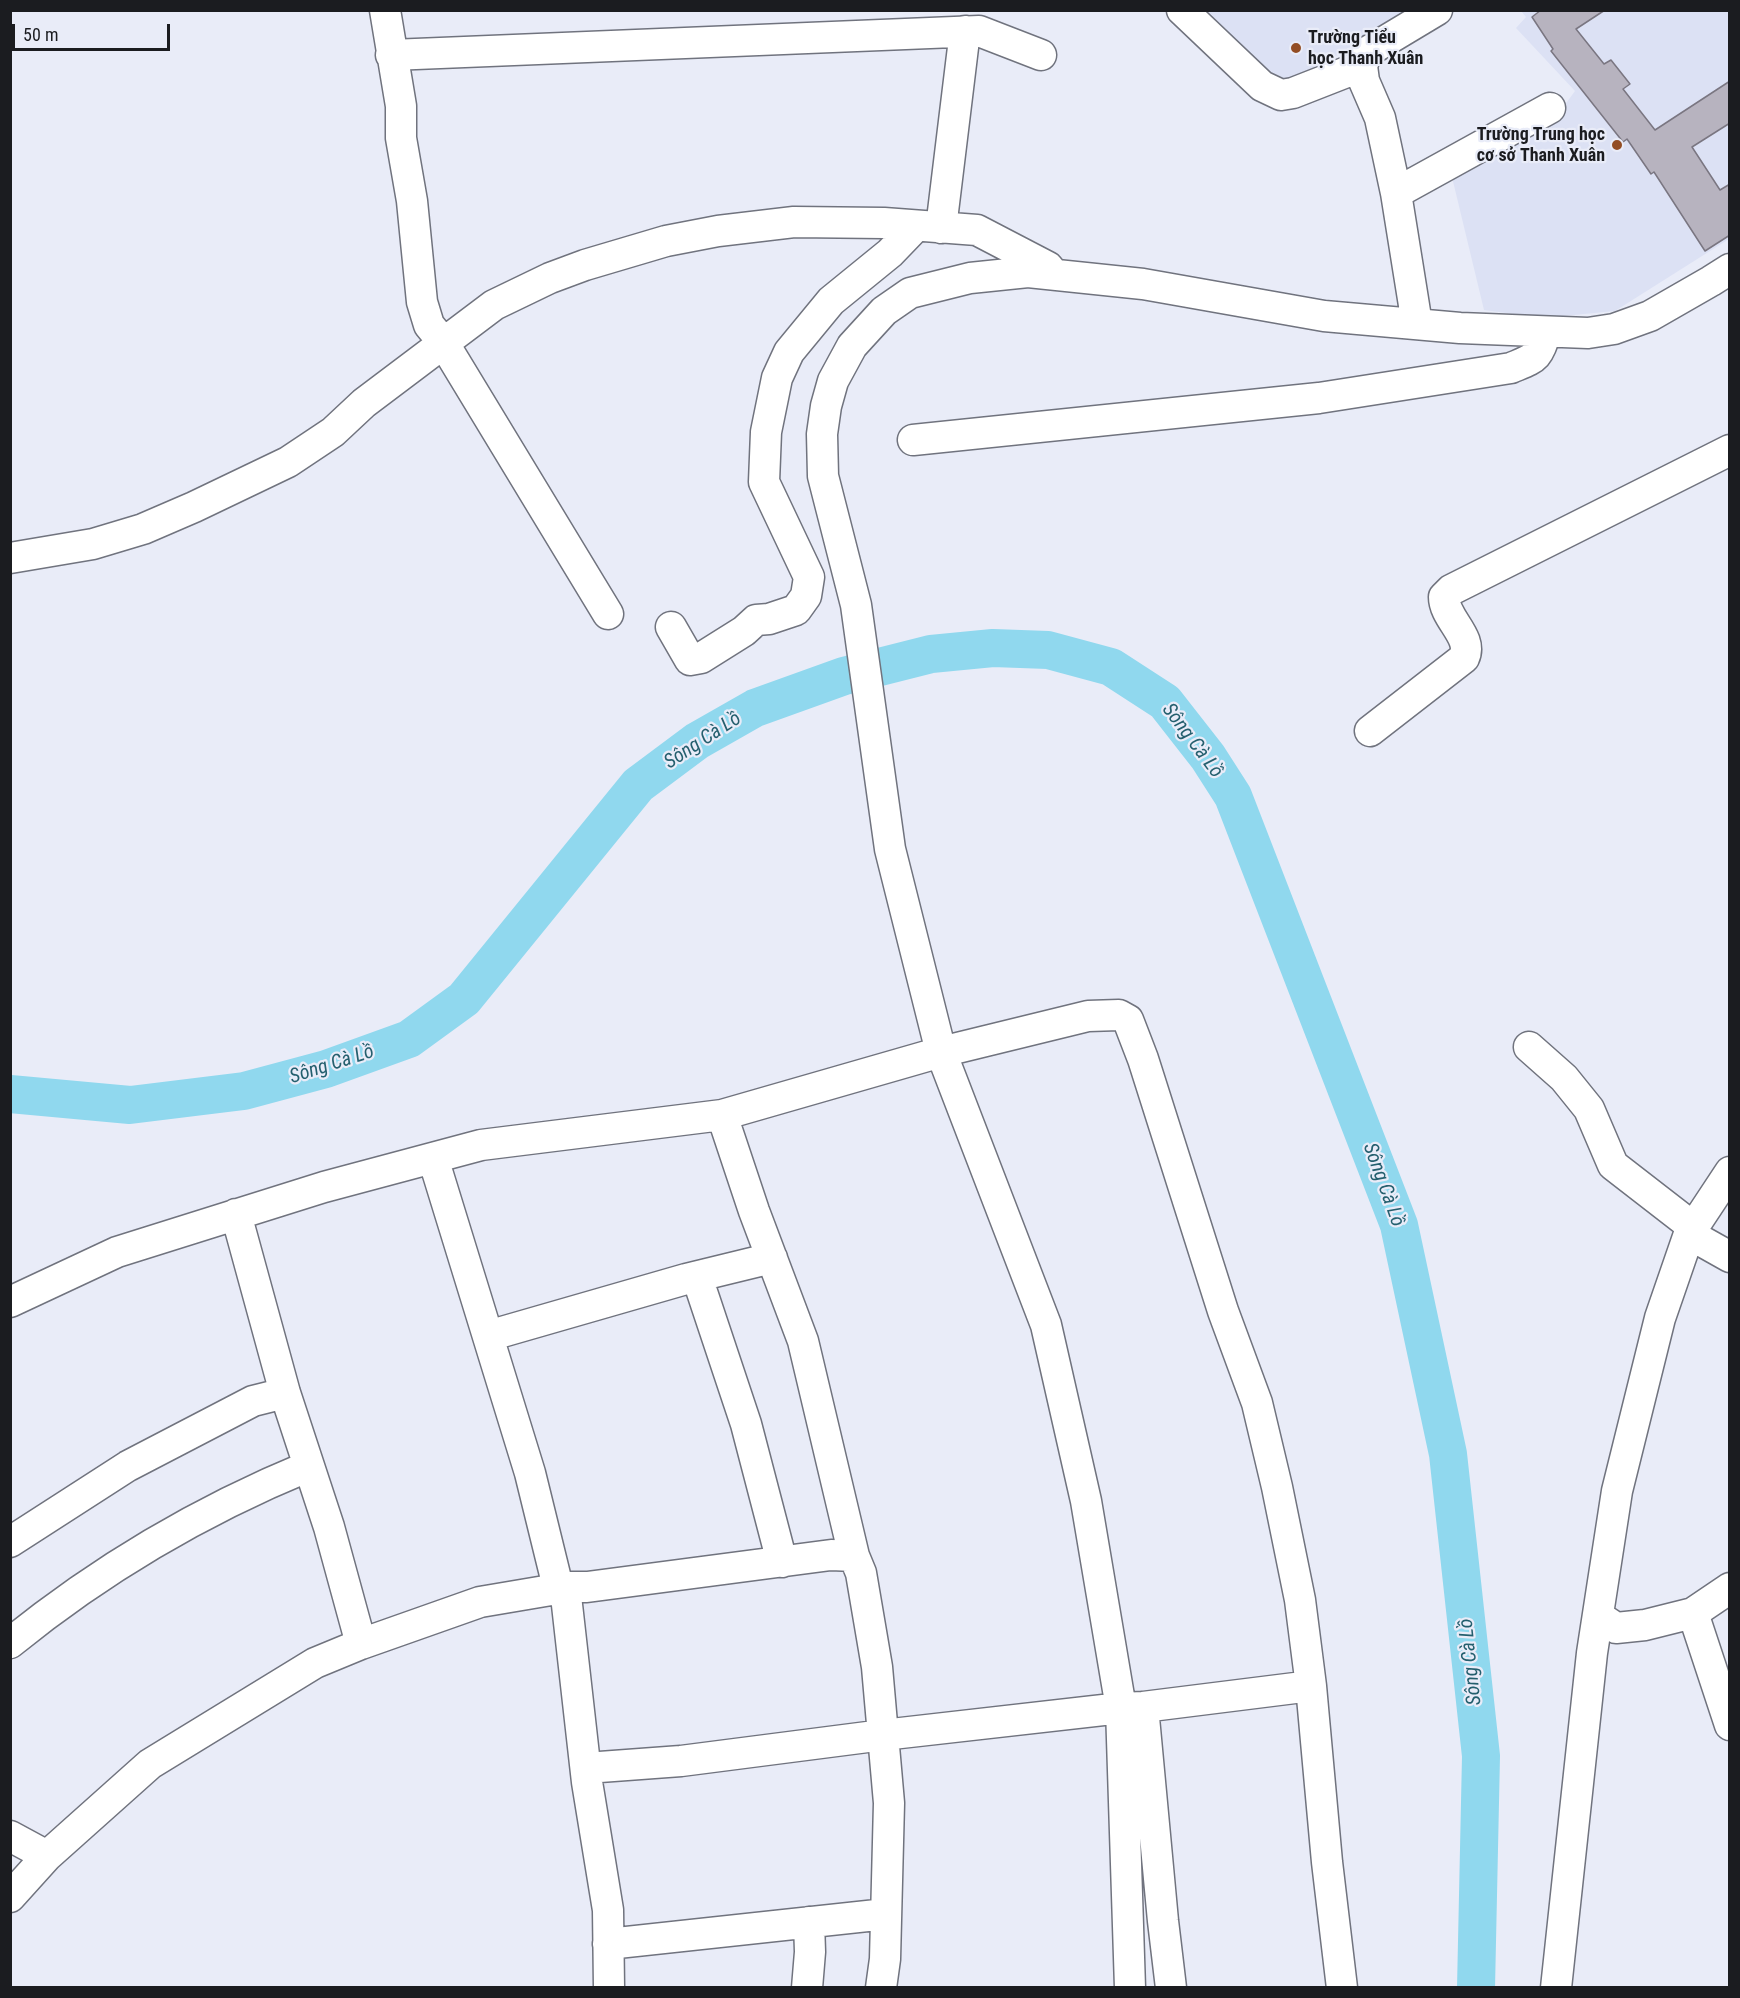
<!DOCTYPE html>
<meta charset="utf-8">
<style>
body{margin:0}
#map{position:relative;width:1740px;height:1998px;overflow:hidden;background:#e9ecf8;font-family:"Roboto Condensed",sans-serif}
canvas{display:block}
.frame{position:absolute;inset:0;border:12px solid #1b1c20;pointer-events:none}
.scale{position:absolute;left:12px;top:24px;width:158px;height:27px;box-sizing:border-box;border:3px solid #1b1c20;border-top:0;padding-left:8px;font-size:18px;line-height:21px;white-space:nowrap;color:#1b1c20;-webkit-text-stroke:4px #e9ecf8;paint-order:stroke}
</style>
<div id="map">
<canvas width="1740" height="1998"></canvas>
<div class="frame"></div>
<div class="scale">50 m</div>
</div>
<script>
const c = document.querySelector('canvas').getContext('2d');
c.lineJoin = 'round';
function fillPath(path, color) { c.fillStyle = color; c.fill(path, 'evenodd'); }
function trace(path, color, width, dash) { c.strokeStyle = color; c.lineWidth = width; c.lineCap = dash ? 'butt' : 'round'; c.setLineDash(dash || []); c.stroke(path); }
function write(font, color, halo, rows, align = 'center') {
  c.font = font + ' "Roboto Condensed",sans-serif'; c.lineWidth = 4.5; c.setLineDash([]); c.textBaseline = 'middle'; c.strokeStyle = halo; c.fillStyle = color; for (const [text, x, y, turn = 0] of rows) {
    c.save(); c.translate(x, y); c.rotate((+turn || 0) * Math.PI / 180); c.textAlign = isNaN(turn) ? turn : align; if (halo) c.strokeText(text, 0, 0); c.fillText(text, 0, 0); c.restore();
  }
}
fillPath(new Path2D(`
 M1201,11H1410L1287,86Z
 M1521,11H1729V239L1615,311L1543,318L1484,310L1451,173L1556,117L1575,91L1516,28L1526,17Z`), '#dce1f4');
trace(new Path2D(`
 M10,1094L130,1105L244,1091L326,1069L409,1039L464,999L638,785L697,741L755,708L844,676L931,654L993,648L1048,650L1111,667L1165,702L1208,757L1233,796L1399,1225L1448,1454L1481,1756L1476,1988`), '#90d8ee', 38);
const building = new Path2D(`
 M1541,10H1605L1576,29L1604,64L1611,60L1630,84L1623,89L1655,130L1730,81V123L1692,147L1720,190L1730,184V235L1705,251L1654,172L1651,174L1627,139L1623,142L1551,51L1553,49L1532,17Z`);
fillPath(building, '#b7b3bf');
trace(building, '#7a7681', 1.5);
const minor = new Path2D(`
 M385,10L401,106V138L412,201L422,302L429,325L443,342L608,614
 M1182,10L1262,86L1281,95L1293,93L1362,66
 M391,55L979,31L1041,55
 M1396,193L1550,108
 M941,228L965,31
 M1417,324L1396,193L1380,118L1364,81L1362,66L1367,52L1437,10
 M913,440L1319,398L1511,368C1537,357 1537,359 1546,332
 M10,558L93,544L143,529L194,507L288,462L333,432L364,403L494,305L550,278L585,265L666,241L718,231L794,222L884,223L977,230L1048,267L1053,273
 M671,627L690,660L701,658L744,631L756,620L769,619L796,610L806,596L809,577L764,482L766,432L777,378L789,352L831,301L890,253L916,226
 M1370,731L1464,658C1474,637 1444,619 1444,597L1451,590L1730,450
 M1529,1047L1564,1078L1589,1109L1613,1165L1693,1227
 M722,1115L754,1211L803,1341L854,1556L861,1573L877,1667L889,1803L885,1959L881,1988
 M433,1158L530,1473L558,1587
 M236,1214L285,1393L329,1527L361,1644
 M1689,1234L1730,1257
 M697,1277L746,1424L782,1562
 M10,1302L117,1252L324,1187L481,1145L722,1115L941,1052L1088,1016L1119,1015L1128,1020L1143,1059L1223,1311L1257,1403L1277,1487L1300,1600L1311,1686L1327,1862L1342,1988
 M488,1336L686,1279L772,1258
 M10,1542L128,1466L253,1401L285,1393
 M565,1587L587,1782L608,1910L609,1988
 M1693,1613L1730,1725
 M1598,1616L1616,1628L1645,1625L1693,1613L1730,1588
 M10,1643C100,1570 202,1510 309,1466
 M1143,1707L1163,1921L1171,1988
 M586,1768L681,1761L883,1735L1121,1708L1143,1707L1311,1686
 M10,1836L47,1856
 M10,1897L47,1856L150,1764L315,1663L361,1644L480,1602L551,1590L558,1587H587L831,1555L854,1556
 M608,1944L886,1914
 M807,1988L810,1952L809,1922
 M1130,1988L1121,1708L1086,1501L1046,1325L941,1052L890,849L856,605L823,476L822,434L826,406L833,381L852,346L884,311L910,293L970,278L1028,272L1143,284L1324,316L1460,328L1588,333L1614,329L1650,316L1711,281L1730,269
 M1556,1988L1592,1653L1617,1491L1660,1318L1689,1234L1730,1172`);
trace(minor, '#70737e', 33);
trace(minor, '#fff', 30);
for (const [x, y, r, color] of [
 [1296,48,6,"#934d24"],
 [1617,145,6,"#934d24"]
]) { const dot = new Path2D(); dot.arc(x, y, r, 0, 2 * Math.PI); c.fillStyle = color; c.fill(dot); trace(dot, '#e9ecf8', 2); }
write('bold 18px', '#1b1c20', '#e9ecf8', [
 ["Trường Tiểu",1308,38],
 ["học Thanh Xuân",1308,59],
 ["Trường Trung học",1605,135,"right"],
 ["cơ sở Thanh Xuân",1605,156,"right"]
], 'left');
write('italic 20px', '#245f6e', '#e9ecf8', [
 ["Sông Cà Lồ",703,741,-33],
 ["Sông Cà Lồ",1192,741,53],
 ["Sông Cà Lồ",332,1065,-18],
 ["Sông Cà Lồ",1383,1185,70],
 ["Sông Cà Lồ",1471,1662,-96]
]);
</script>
